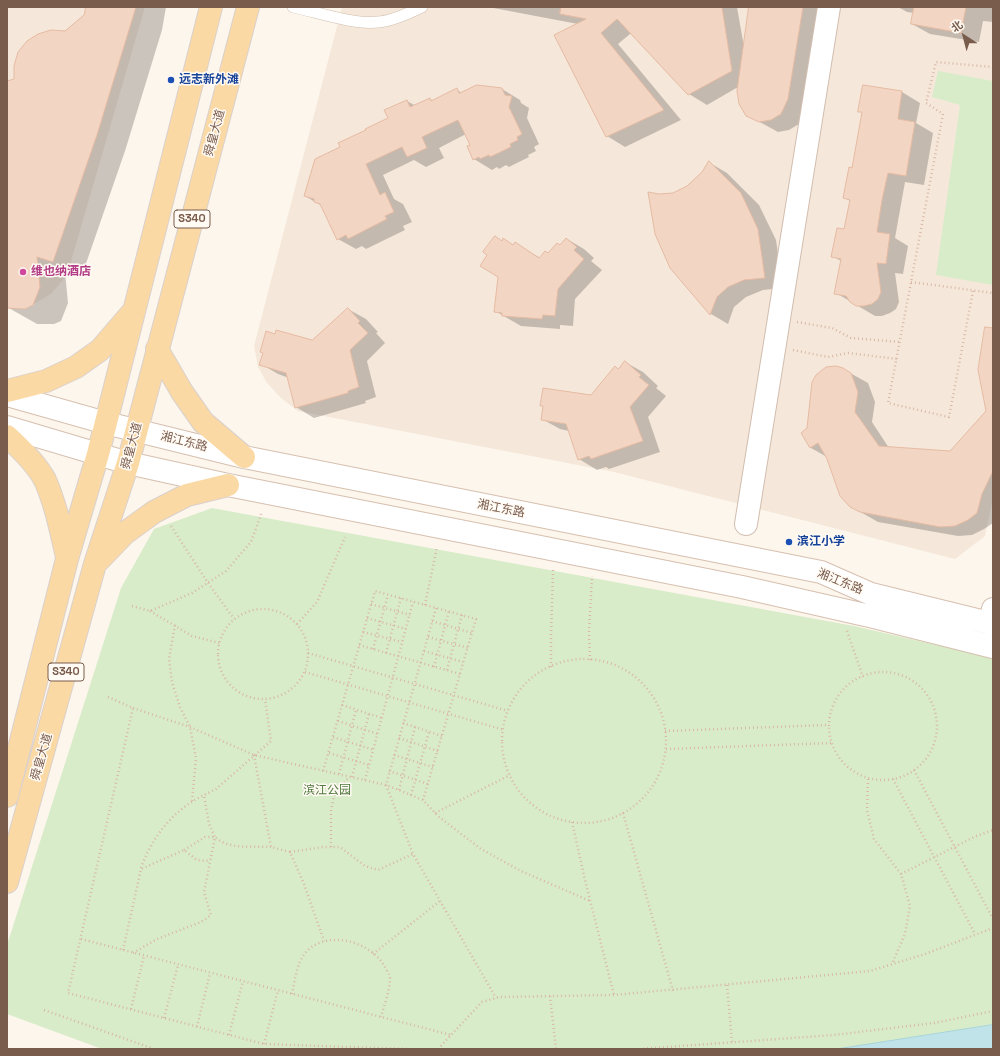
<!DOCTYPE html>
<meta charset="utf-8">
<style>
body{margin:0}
#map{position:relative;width:1000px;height:1056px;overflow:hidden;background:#fdf6ec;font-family:"Space Grotesk","Noto Sans SC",sans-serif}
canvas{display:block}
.frame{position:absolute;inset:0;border:8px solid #7a5c4d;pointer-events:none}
.north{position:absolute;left:944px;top:16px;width:40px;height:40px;-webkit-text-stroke:3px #fffaf3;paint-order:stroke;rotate:324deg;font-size:11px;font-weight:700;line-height:16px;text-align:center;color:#7a5c4d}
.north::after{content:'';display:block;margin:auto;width:14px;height:18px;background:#7a5c4d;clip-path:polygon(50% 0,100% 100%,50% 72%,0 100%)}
</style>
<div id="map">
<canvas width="1000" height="1056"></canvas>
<div class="frame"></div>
<div class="north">北</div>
</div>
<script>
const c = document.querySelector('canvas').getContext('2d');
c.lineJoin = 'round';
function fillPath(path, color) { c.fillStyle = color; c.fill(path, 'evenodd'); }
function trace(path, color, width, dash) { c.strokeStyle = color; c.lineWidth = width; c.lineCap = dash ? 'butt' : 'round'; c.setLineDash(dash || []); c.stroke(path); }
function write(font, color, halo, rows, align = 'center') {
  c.font = font + ' "Space Grotesk","Noto Sans SC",sans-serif'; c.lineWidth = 3; c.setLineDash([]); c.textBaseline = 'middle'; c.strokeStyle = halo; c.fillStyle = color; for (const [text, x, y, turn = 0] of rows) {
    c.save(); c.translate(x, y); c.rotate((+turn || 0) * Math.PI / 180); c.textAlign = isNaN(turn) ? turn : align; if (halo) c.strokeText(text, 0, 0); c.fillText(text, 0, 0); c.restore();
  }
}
fillPath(new Path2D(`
 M7,7H145L67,275L51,294L32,305L7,304Z
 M342,7H993V498L985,536L955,559L614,472L298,411L281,398L267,383L258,367L254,346Z`), '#f5e8da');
fillPath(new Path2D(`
 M938,71L993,81V285L936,275L960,105L932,97Z
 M212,508L854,626L993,658V1025L837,1049H102L7,1014V945L121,588L154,529Z`), '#d8ecc9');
const water = new Path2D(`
 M993,1025V1049H837Z`);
fillPath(water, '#bfe3e8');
trace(water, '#a5d3da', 1);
fillPath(new Path2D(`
 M87,7H166L162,30L125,151L81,278L65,272L68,303L61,321L54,324H37L7,307V82L15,80L65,32L85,16Z
 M488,7H737L744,47L750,7H822L806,110L799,124L789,130L778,132L747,115L738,87L707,105L689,94L632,34H630L618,44L681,120L625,147L607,136L578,24Z
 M898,7H993V22L983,21L979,42L930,34L912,24L914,13L907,12Z
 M502,89L520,100L521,103L529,108L527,118L539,144L534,147L536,151L528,155L529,157L509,167L506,165L499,169L497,167L492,170L474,159L472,145L466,134L439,148L444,158L426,167L414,160L383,175L394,199L403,204L412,222L403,226L405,230L366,249L362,246L356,249L338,239L322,206L305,196L341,147L389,118L407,101L416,106L430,99L433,101L457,90L462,93Z
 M902,92L920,103L916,123L933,133L924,185L905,182L895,238L908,246L903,274L895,273L899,302L896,309L890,313L882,316H875L836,293L841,261L832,256L845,230L850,201L845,198L853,169L863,113L860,111Z
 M710,163L727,173L759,205L776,240L783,288L763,290L746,297L734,307L728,324L711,314L671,268L659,195L673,194L687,187L702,173Z
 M567,239L584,249L594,258L591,261L602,270L575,299L573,326L560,325V329L521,326L495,311L502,241L504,240L514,245L515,243L540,258L561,246Z
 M348,309L366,319L378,332L376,333L385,343L367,361L376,397L365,401L366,403L314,418L296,407L289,378L278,374L261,364L312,341Z
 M625,362L643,372L658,386L656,388L666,396L648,417L660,452L609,469L606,467L597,470L579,459L569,431L560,429L542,419L544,406L541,405L592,396L616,368L619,370Z
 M843,369L868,383L875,402L872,422L889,448L951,452L993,404V523L984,529L972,535L958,536L878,522L850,506L827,457L811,448L808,429Z`), '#0003');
const building = new Path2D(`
 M86,7H136L97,135L53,262L37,257L40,287L33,305L25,309L7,308V81L14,79V66L18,52L27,41L38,34L51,30L65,31L84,15Z
 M561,7H722L732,71L688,95L617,19L601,33L664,110L606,137L554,35L586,19L560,14Z
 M749,7H803L788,99L781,114L771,120L759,122L746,116L739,104L737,91Z
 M914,7H966L961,33L911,24Z
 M477,85L502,88L505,95L512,96L509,107L522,134L517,137L518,140L510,144L511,147L490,157L489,155L480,159L479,157L473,160L467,146L470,145L458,120L422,137L427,148L407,157L402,147L366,164L380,195L385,192L394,212L385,216L387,219L348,239L346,235L337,240L320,204L314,202V199L304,196L315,159L340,147L338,143L366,130L365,129L388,118L384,110L407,100L410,107L430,98L431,101L457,88L459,93Z
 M863,85L902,91L898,119L915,122L906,176L888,173L882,200L877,232L890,234L886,264L877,263L881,292L878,299L872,304L864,306H856L850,302L846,296L834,294L841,259L831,257L837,228L844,229L850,200L843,198L849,167L852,168L862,112H858Z
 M709,161L741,193L758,229L765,278L744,280L728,287L717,297L710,315L670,268L655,234L648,192L659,194L673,193L687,186L702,172Z
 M495,236L502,241L503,238L513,245L515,242L539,258L545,251L548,253L557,243L560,245L566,238L577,247L574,250L584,259L558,289L555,316L543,315L542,319L502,316V313L494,312L498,277L480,266L487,255L483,252Z
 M348,308L360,321L358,323L368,333L350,350L359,387L348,391V393L295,408L286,373L259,365L263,353L260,352L266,331L275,334L276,330L312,340Z
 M985,327L993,328V471L982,494L977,513L968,520L955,526L940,527L860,512L850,507L840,496L827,459L818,443L810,448L801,433L807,428L812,382L816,375L826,367L836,366L843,368L851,373L858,392L855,412L879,446L950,451L986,411L978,370Z
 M625,361L641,375L639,377L649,385L630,407L643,441L591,459L589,456L578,460L566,424L541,420L543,406H540L543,388L591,395L615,366L618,369Z`);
fillPath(building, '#f3d5c3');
trace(building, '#e6bba3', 1);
const lane = new Path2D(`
 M293,7C317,12 354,25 378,22C393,21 408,13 422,7`);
const street = new Path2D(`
 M746,524L829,7
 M990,624L993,609`);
const secondary = new Path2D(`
 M7,395L106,423L244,457L821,572L871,594L993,624
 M7,427L128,463L228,485L742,587L874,617L993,647`);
const primary = new Path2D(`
 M157,349L182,392L203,422L244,457
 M7,391L46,381L76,367L100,350L131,314
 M7,436C19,447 37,465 45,480C56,505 61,531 67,557
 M99,560L125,533L154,512L187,495L228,485
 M7,796L67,559L98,454L211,7
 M7,882L95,564L128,463L248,7`);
trace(lane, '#d1beb0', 12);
trace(street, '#d1beb0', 24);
trace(secondary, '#d6c0b0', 24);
trace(primary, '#dad1cd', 24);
trace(new Path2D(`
 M911,282L993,293
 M973,291L949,417L888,403L943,114L926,103L936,62L993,67
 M797,322L832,328L851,338L900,342
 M793,350L828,357L848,353L897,359
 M171,526L208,583L234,619
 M371,604L410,615
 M425,605L437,547
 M132,606L150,611L192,593L226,571L251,542L262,512
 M436,608L386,785L413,854L496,998
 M218 654a45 45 0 1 1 90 0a45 45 0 1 1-90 0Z
 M150,611L192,636L219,643
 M367,618L406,629
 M432,621L472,633
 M297,624L317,602L345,537
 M175,625L169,659L172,682L180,707L190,727L196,758L192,801
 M847,631L863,677
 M363,632L402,642
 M428,637L468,648
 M359,645L460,674
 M373,649L388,595
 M424,651L463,662
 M308,653L508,711
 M386,653L401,598
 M502 741a82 82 0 1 1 164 0a82 82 0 1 1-164 0Z
 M590,660L589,632L592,576
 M434,667L449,611
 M551,667V637L553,570
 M447,670L462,615
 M305,672L504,730
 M829 726a54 54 0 1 1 108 0a54 54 0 1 1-108 0Z
 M108,697L133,708L68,993L264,1044L408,1049
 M342,705L382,718
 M133,708L190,727L254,755L386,785L423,800L439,817L481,849L521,871L590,901
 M338,721L378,734
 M403,723L442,736
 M665,731L828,725
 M333,737L374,750
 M399,738L438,751
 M666,749L831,743
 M329,753L369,765
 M254,755L271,847L290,852L304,884L324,941
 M394,755L433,767
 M914,770L993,919
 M323,771L375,591L476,619L423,800
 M389,771L428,784
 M339,774L356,710
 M352,777L369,714
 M868,779L867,810L874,839L901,874L910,906L905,934L892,964
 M893,779L975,934
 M365,780L413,602
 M399,790L415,727
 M411,795L429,732
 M435,813L510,775
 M623,813L673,991
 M572,822L585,880L614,995
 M331,847V810L334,796L349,777
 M184,850L205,837H215C229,850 253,846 271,847
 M290,852L323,847H340L365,866L378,870L413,854
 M141,868C152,837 173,810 204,795
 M901,874L974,837L993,830
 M81,939L451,1035
 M123,950L141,869L184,850L197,860L210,861
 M133,953L157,939L201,922L211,915L204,892L215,837L209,824L204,795L216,789L271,741L265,699
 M373,954L440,901
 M727,985L732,1042
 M292,994C295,980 297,959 309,949C332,930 372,943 385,967C387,971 390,975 390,978C390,991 384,1005 381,1017
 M550,996L556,1049
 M131,1009L144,956
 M44,1010L154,1049
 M164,1018L178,965
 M197,1027L210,973
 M229,1035L243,981
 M264,1044L278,990
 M438,1049L482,1002L499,997L614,995L870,971L925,954L993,928
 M639,1049L834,1035L934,1023L993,1011`), '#d9b8a5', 2.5, [1, 3]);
trace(lane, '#fff', 11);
trace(street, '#fff', 22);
trace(secondary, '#fff', 22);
trace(primary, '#fbd9a5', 22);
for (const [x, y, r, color] of [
 [171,80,4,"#1a4fb4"],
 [23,272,4,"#d1479c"],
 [789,542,4,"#1a4fb4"]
]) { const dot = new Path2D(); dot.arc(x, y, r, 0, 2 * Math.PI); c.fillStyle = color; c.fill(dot); trace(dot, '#fffaf3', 1.5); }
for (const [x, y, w] of [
 [192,219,36],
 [66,672,36]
]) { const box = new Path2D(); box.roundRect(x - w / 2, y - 9, w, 18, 3); c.fillStyle = '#fffaf3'; c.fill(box); trace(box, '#7a5c4d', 1); }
write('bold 11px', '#7a5c4d', null, [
 ["S340",192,219],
 ["S340",66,672]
]);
write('bold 12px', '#164399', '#fffaf3', [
 ["远志新外滩",179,80],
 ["滨江小学",797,542]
], 'left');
write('12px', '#7a5c4d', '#fffaf3', [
 ["舜皇大道",215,133,-75],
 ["湘江东路",184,442,14],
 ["舜皇大道",132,446,-75],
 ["湘江东路",501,509,11],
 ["湘江东路",840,582,22],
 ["舜皇大道",42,757,-74]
]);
write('bold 12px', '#b23c85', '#fffaf3', [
 ["维也纳酒店",31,272]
], 'left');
write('12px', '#537a41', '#fffaf3', [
 ["滨江公园",327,791]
]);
</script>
